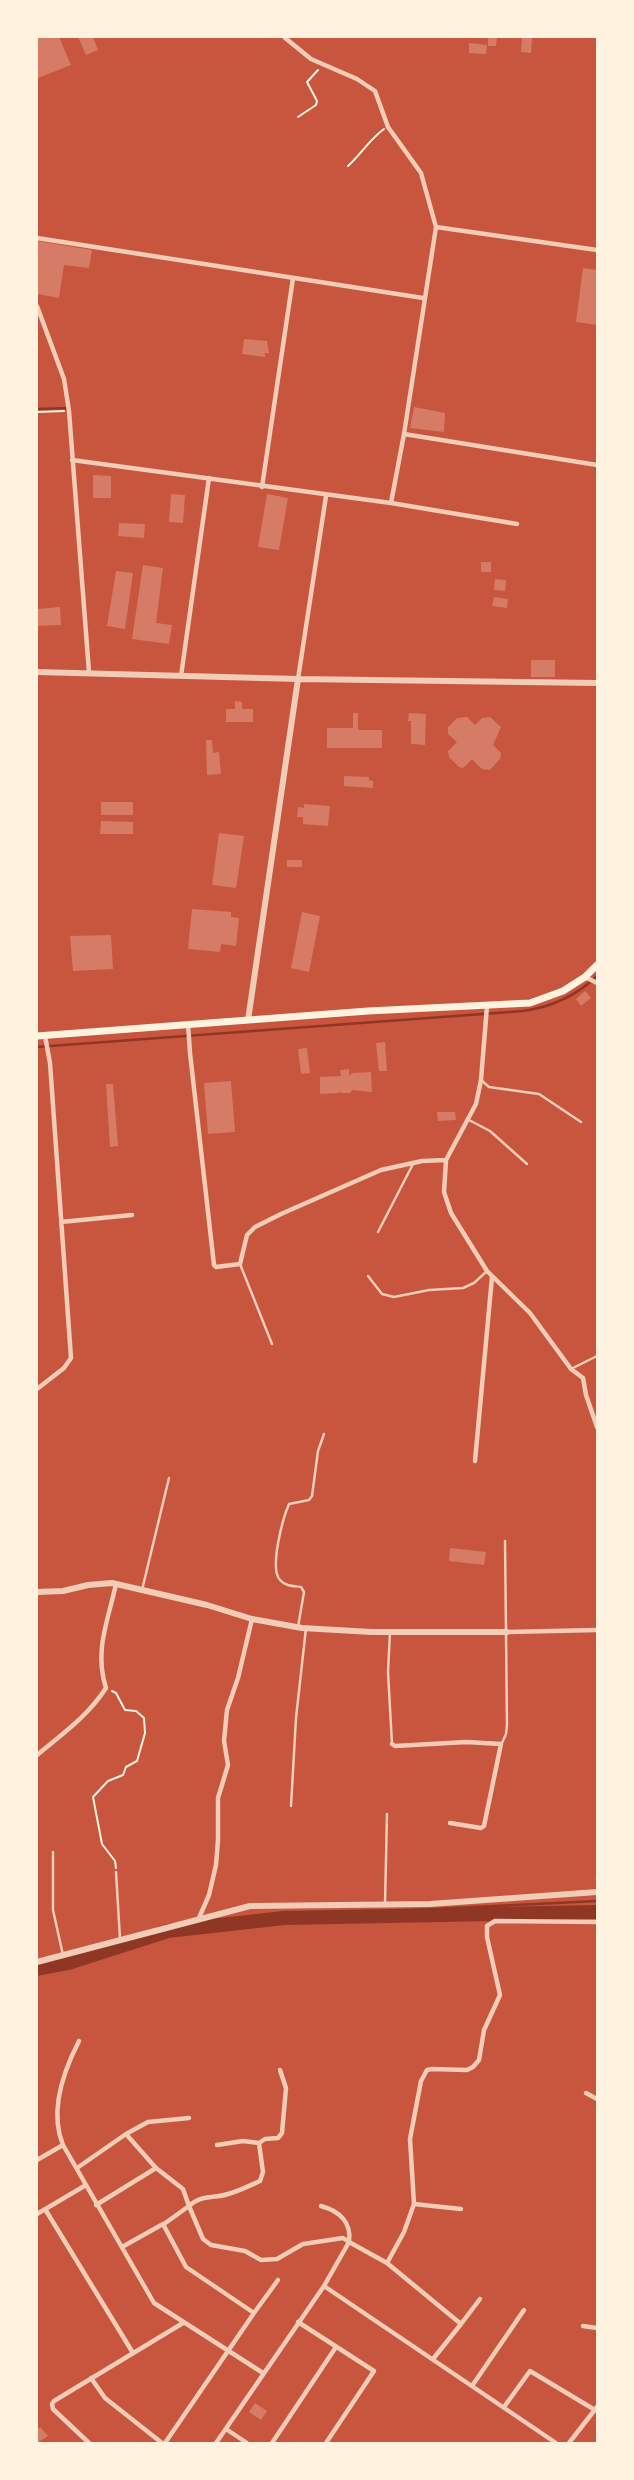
<!DOCTYPE html>
<style>
body{margin:0}
#map{position:relative;width:634px;height:2480px;overflow:hidden;background:#c8553d;font-family:"Roboto Condensed",sans-serif}
canvas{display:block}
.frame{position:absolute;inset:0;border:38px solid #fff3e0;pointer-events:none}
</style>
<div id="map">
<canvas width="634" height="2480"></canvas>
<div class="frame"></div>
</div>
<script>
const c = document.querySelector('canvas').getContext('2d');
c.lineJoin = 'round';
function trace(path, color, width, dash) { c.strokeStyle = color; c.lineWidth = width; c.lineCap = dash ? 'butt' : 'round'; c.setLineDash(dash || []); c.stroke(path); }
function fillPath(path, color) { c.fillStyle = color; c.fill(path, 'evenodd'); }
trace(new Path2D(`
 M37,409L69,408
 M37,1047L523,1011C552,1007 576,996 597,976
 M209,1920L597,1901`), '#8f3625', 2.5);
trace(new Path2D(`
 M37,1969L68,1963L168,1931L284,1918L597,1912`), '#8f3625', 14);
fillPath(new Path2D(`
 M37,37H59L71,65L38,78Z
 M78,37H93L98,50L86,55Z
 M488,37H497L496,46H488Z
 M522,38H532L531,53L521,52Z
 M469,43L487,45L486,54L469,53Z
 M37,241L92,250L89,268L64,265L59,298L37,294Z
 M583,268L597,270V325L576,322Z
 M244,339L267,341L269,353H265V357L242,354Z
 M414,407L445,413L444,432L410,428Z
 M93,475L111,476V498H93Z
 M171,494L185,495L183,523L169,522Z
 M267,494L288,498L279,550L258,547Z
 M119,523L145,524L144,538L118,536Z
 M481,562H491V572H481Z
 M143,565L163,568L156,623L172,625L169,644L132,639Z
 M116,571L133,573L125,629L107,626Z
 M495,579L506,580L505,591L494,590Z
 M494,597L508,599L507,608L492,606Z
 M60,607L61,625L37,626V609Z
 M531,660H555V677H531Z
 M235,701L242,702V709H253V722H226V709H235Z
 M353,713H358V730H382V748H327V728H353Z
 M409,713L426,714L425,745L411,744V721H408Z
 M467,717L475,725L482,718L490,717L501,727L493,745L501,753L500,759L490,770L482,769L472,759L463,768L459,767L449,757L448,751L457,742L448,734V727L457,718Z
 M206,740H212L213,753L219,752L221,774L207,775Z
 M344,776L369,777V780L373,781V788L344,786Z
 M101,802H133V815H101Z
 M304,804L330,806L328,826L303,824V817H297L298,807L304,808Z
 M101,821L133,822V834H100Z
 M219,833L244,836L236,888L212,885Z
 M287,860H302V867H287Z
 M192,909L231,912V917L239,918L236,946L221,944L220,952L188,949Z
 M302,912L320,916L309,972L291,968Z
 M111,935L113,969L73,971L70,936Z
 M585,991L591,998L581,1006L576,999Z
 M385,1042L387,1071H379L376,1043Z
 M307,1048L310,1073L301,1074L298,1049Z
 M349,1069V1076L352,1073L371,1072L372,1092L352,1090L350,1093H341V1091L339,1093L320,1094V1077L341,1076L340,1070Z
 M231,1081L235,1132L208,1134L204,1083Z
 M106,1084H113L118,1146L110,1147Z
 M437,1112H455L456,1120L438,1121Z
 M450,1548L486,1552L484,1565L449,1561Z
 M255,2403L267,2411L261,2420L249,2412Z
 M40,2427L48,2436L37,2443V2430Z`), '#d67c66');
trace(new Path2D(`
 M298,117L316,105L317,101L307,82L318,70
 M348,166C361,154 370,139 384,129
 M37,412L64,411
 M112,1691L116,1693L125,1710L136,1711L144,1718L145,1733L137,1761L126,1767L123,1775L108,1781L93,1797L102,1844L115,1861L116,1868`), '#fff3e0', 2);
trace(new Path2D(`
 M481,1080L489,1087L539,1094L581,1122
 M467,1119L490,1131L527,1164
 M378,1232L413,1164
 M240,1264L272,1344
 M368,1276L382,1294L394,1297L429,1290L463,1288L474,1283L487,1271
 M571,1369L597,1356
 M142,1590L169,1478
 M298,1627L304,1592L301,1587C293,1586 285,1586 280,1580C269,1568 283,1518 289,1504L309,1500L312,1496L318,1451L324,1434
 M390,1632L388,1672L392,1744
 M502,1743L506,1734L507,1725L505,1541
 M291,1806L296,1718L306,1628
 M53,1852V1910L63,1955
 M116,1872L120,1939
 M597,1878V1879
 M385,1904L387,1814`), '#f1ccb7', 2.5);
trace(new Path2D(`
 M284,37L311,59L357,79L375,91L388,127L421,173L436,227L597,250
 M37,238L423,298
 M37,306L64,379L69,411L89,672
 M404,434L597,465
 M72,460L391,503L517,524
 M262,487L293,278
 M391,503L404,434L436,227
 M181,676L209,478
 M298,679L326,496
 M585,977L597,983
 M487,1006L481,1080L476,1104L446,1160L444,1192L451,1213L487,1271L530,1313L571,1369L583,1378L586,1395L597,1427
 M188,1024L190,1053L214,1265L216,1267L240,1264L247,1235L255,1227L281,1214L381,1170L422,1161L446,1160
 M61,1222L132,1215
 M37,1389L64,1368L71,1358L50,1063L45,1036
 M475,1461L492,1277
 M507,1632L597,1630
 M392,1744L395,1746L466,1742L501,1744L484,1826L481,1828L450,1823
 M37,1755C62,1734 88,1716 106,1688C94,1651 108,1621 116,1584
 M199,1918L209,1895L216,1865L218,1840V1798L228,1765L224,1741L227,1710L238,1678L252,1619
 M79,2041C63,2072 49,2111 63,2145L154,2303L263,2373
 M586,2093L597,2099
 M126,2134L148,2122L189,2118
 M259,2143L265,2139L278,2138L282,2133L286,2088L280,2070
 M217,2145L243,2141L259,2143L263,2172L260,2181C249,2186 239,2191 228,2194C213,2199 202,2194 189,2206L203,2239L211,2245L245,2251L261,2260L277,2259L303,2244L343,2238L349,2242C352,2222 339,2211 321,2206
 M37,2160L63,2145
 M77,2168L126,2134L156,2168L183,2189L189,2206L164,2224
 M414,2204L461,2209
 M96,2205L156,2168
 M45,2209L133,2353
 M37,2214L86,2185
 M122,2247L163,2224L186,2267L254,2313L165,2443
 M387,2263L404,2232L414,2204L410,2139L421,2081L427,2070L432,2069L467,2070L473,2067L479,2060L484,2030L500,1995L487,1937V1926L495,1921L597,1922
 M324,2286L556,2443
 M254,2313L278,2280
 M298,2322L374,2371L326,2443
 M461,2324L480,2299
 M583,2326L597,2328
 M91,2378L105,2398L162,2443
 M472,2386L524,2310
 M504,2407L530,2371L595,2410
 M226,2429L247,2443
 M89,2443L53,2409L52,2404L54,2401L183,2323
 M216,2443L324,2286L349,2242L387,2263L461,2324L433,2359
 M272,2443L336,2347
 M569,2443L597,2407`), '#f1ccb7', 4.5);
trace(new Path2D(`
 M37,672L298,679L597,683
 M248,1020L298,679
 M37,1592L63,1591L88,1585L112,1583L207,1605L252,1619L302,1628L371,1632H507
 M37,1962L250,1906L430,1904L597,1892`), '#f1ccb7', 6);
trace(new Path2D(`
 M37,1036L368,1011L530,1003L563,991L585,977L597,965`), '#fff3e0', 7);
</script>
